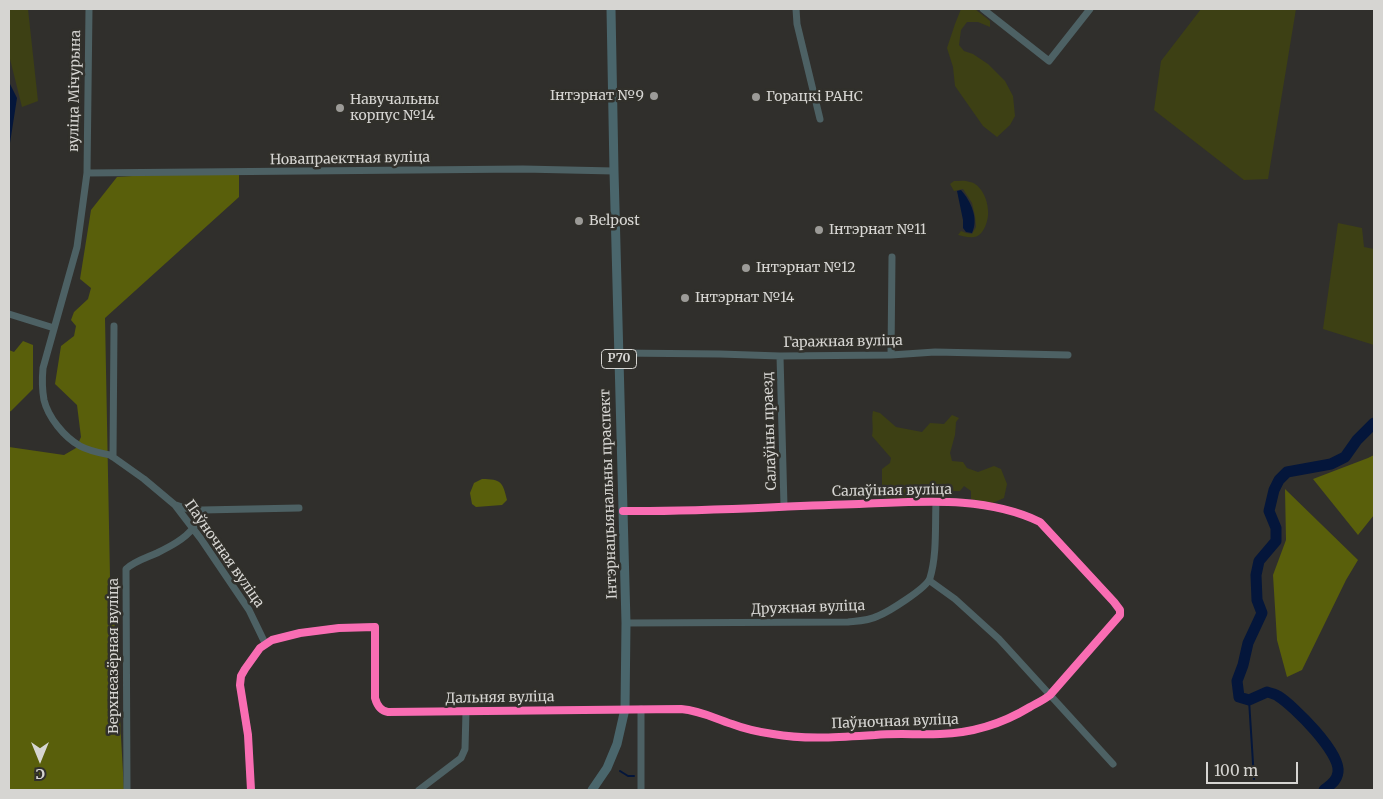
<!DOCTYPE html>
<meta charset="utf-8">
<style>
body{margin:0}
#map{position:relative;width:1383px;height:799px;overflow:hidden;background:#302f2c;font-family:Merriweather,serif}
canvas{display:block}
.frame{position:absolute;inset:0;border:10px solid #d6d5d2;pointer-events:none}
.north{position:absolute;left:15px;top:734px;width:50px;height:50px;-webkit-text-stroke:4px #31302b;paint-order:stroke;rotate:180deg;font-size:14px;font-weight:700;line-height:20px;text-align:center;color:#d6d5d2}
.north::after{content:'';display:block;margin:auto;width:18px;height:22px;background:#d6d5d2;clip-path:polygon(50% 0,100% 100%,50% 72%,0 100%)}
.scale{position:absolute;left:1206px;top:762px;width:92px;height:22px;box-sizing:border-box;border:2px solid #d6d5d2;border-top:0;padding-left:6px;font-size:15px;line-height:18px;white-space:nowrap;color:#d6d5d2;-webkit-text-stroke:4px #31302b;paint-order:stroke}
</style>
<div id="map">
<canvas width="1383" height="799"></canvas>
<div class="frame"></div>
<div class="north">С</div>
<div class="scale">100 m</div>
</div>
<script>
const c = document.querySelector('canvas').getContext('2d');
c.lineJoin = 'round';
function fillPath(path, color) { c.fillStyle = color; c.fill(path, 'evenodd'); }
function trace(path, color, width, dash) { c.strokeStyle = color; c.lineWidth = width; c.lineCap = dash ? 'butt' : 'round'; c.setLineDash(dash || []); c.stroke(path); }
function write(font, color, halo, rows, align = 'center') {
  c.font = font + ' Merriweather,serif'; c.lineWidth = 5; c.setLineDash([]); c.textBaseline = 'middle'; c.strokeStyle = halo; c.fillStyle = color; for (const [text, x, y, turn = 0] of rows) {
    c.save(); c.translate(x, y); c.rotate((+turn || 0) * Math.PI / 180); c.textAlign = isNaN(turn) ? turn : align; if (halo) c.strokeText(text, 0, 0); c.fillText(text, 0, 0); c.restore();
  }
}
fillPath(new Path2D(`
 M9,9H28L38,101L22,107L9,55Z
 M961,9H975L990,21V27L978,22H967L961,30L959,45L964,51L973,54L988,64L1005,81L1013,96L1015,116L1010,125L997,137L983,126L955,86L953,67L947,48L955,24Z
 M1201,9H1296L1268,179L1244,180L1154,110L1161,61Z
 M954,181C959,181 965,180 970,182C981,184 988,200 988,211C989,219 984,236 974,237C969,238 963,236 958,235L961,231L966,233L972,234L976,227L975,216L972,203L963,189L954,191L950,184Z
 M1338,223L1362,228L1364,247L1374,249V345L1323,329Z
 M873,411L880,413L896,427L922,432L930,423L944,424L952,415L959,418L956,422L955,435L950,453L952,461L963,462L967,468L978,472L994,466L1001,469L1007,484L1004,498L993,503L971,499V491L964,486L960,491H952L947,496L885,498L882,490V469L890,463L891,458L872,436C874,427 871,420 873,411Z`), '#3d4014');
fillPath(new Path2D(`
 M239,169V197L105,318L110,578L114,614L124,790H9V447L64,455L76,448L81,437L77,405L55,384L61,346L74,336L76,326L71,320L74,312L88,299L91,288L80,279L91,210L117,177Z
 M23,341L33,345V389L11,411L9,412V350L14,352Z
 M1374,455V515L1358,535L1313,479L1368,458Z
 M482,479C501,479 503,482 507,500L502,505L476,507L472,504L470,493L474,483Z
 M1285,489L1358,560L1346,580L1302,670L1287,677L1277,640L1273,575L1286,540Z`), '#595f0b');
fillPath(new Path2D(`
 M9,82L17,98L10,143L9,160Z
 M961,190C971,201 979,219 972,233L966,232L963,228V220L957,191Z`), '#04163b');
trace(new Path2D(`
 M1249,700L1254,779
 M620,771L628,776H634`), '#04163b', 2);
trace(new Path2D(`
 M1324,790C1330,785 1337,781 1338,772C1341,753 1294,706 1278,696C1275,694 1271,693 1267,692L1249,700L1239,697L1237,681L1243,665L1248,643L1262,613L1257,600L1256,575L1259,561L1276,541V528L1269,511L1274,490L1279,480L1287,472L1331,464L1345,457L1357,440L1374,423`), '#04163b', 11);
trace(new Path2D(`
 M89,9L87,173L77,247L43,368C42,379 42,389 44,400C48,417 64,437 80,446C89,451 100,453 110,455L113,457
 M796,9L797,24L820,119
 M983,9L1049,61L1090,9
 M87,173L523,169L614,171
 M9,314L54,328
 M114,326L113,457L144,479L175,505L201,539L249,610L265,643
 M619,353L720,354L780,356L891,355L935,352L1068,355
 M891,355L892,257
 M780,356L784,506
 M176,505L188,509L202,510
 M930,581L955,599L999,639L1113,764
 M626,623L848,622C858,621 868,621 878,616C888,612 927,588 930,578C937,555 935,526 936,502
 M127,790L126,569C135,561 146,558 157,553C169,547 185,539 193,528C197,523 199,516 202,510L299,508
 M251,790L248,735L240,685L241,676L245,669L260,648L272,640L300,633L339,628L375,627V698C377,705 380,711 388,712L681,709C702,711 713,718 732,724C745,729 759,732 773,734C805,740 842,737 875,735C897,733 919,735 940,734C973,733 1002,724 1030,707C1037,703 1044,700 1050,695L1120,615V610L1114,602L1040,522C984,495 919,502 859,504C781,506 702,512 623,511
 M419,790L461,758L465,749L466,711
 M641,790V709`), '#4d6164', 7);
trace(new Path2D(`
 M592,790L607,768L617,744L625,709L626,623L614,171L611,9`), '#4a666c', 9);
trace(new Path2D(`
 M251,790L248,735L240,685L241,676L245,669L260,648L272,640L300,633L339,628L375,627V698C377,705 380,711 388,712L681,709C702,711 713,718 732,724C745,729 759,732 773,734C805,740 842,737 875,735C897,733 919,735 940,734C973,733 1002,724 1030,707C1037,703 1044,700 1050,695L1120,615V610L1114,602L1040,522C984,495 919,502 859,504C781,506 702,512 623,511`), '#f96db3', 8);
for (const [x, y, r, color] of [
 [654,96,5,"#9c9b98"],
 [756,97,5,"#9c9b98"],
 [340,108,5,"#9c9b98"],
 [579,221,5,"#9c9b98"],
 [819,230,5,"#9c9b98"],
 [746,268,5,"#9c9b98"],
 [685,298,5,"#9c9b98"]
]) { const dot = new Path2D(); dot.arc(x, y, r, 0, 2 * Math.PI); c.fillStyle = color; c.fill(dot); trace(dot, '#31302b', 2); }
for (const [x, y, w] of [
 [619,359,35]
]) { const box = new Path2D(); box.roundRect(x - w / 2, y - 9.5, w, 19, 4); c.fillStyle = '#31302b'; c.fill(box); trace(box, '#d6d5d2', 1); }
write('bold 12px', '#d6d5d2', null, [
 ["Р70",619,359]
]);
write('14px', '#d6d5d2', '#31302b', [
 ["вуліца Мічурына",75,91,-89],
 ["Новапраектная вуліца",350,159,-1],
 ["Гаражная вуліца",843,342,-1],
 ["Салаўіны праезд",770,431,-92],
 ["Салаўіная вуліца",892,491,-1],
 ["Інтэрнацыянальны праспект",609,494,-92],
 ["Паўночная вуліца",224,554,55],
 ["Дружная вуліца",808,608,-2],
 ["Верхнеазёрная вуліца",114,656,-90],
 ["Дальняя вуліца",500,698,-1],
 ["Паўночная вуліца",895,722,-2]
]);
write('14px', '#d6d5d2', '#31302b', [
 ["Інтэрнат №9",644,96,"right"],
 ["Горацкі РАНС",766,97],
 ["Навучальны",350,100],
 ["корпус №14",350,116],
 ["Belpost",589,221],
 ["Інтэрнат №11",829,230],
 ["Інтэрнат №12",756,268],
 ["Інтэрнат №14",695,298]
], 'left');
</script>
